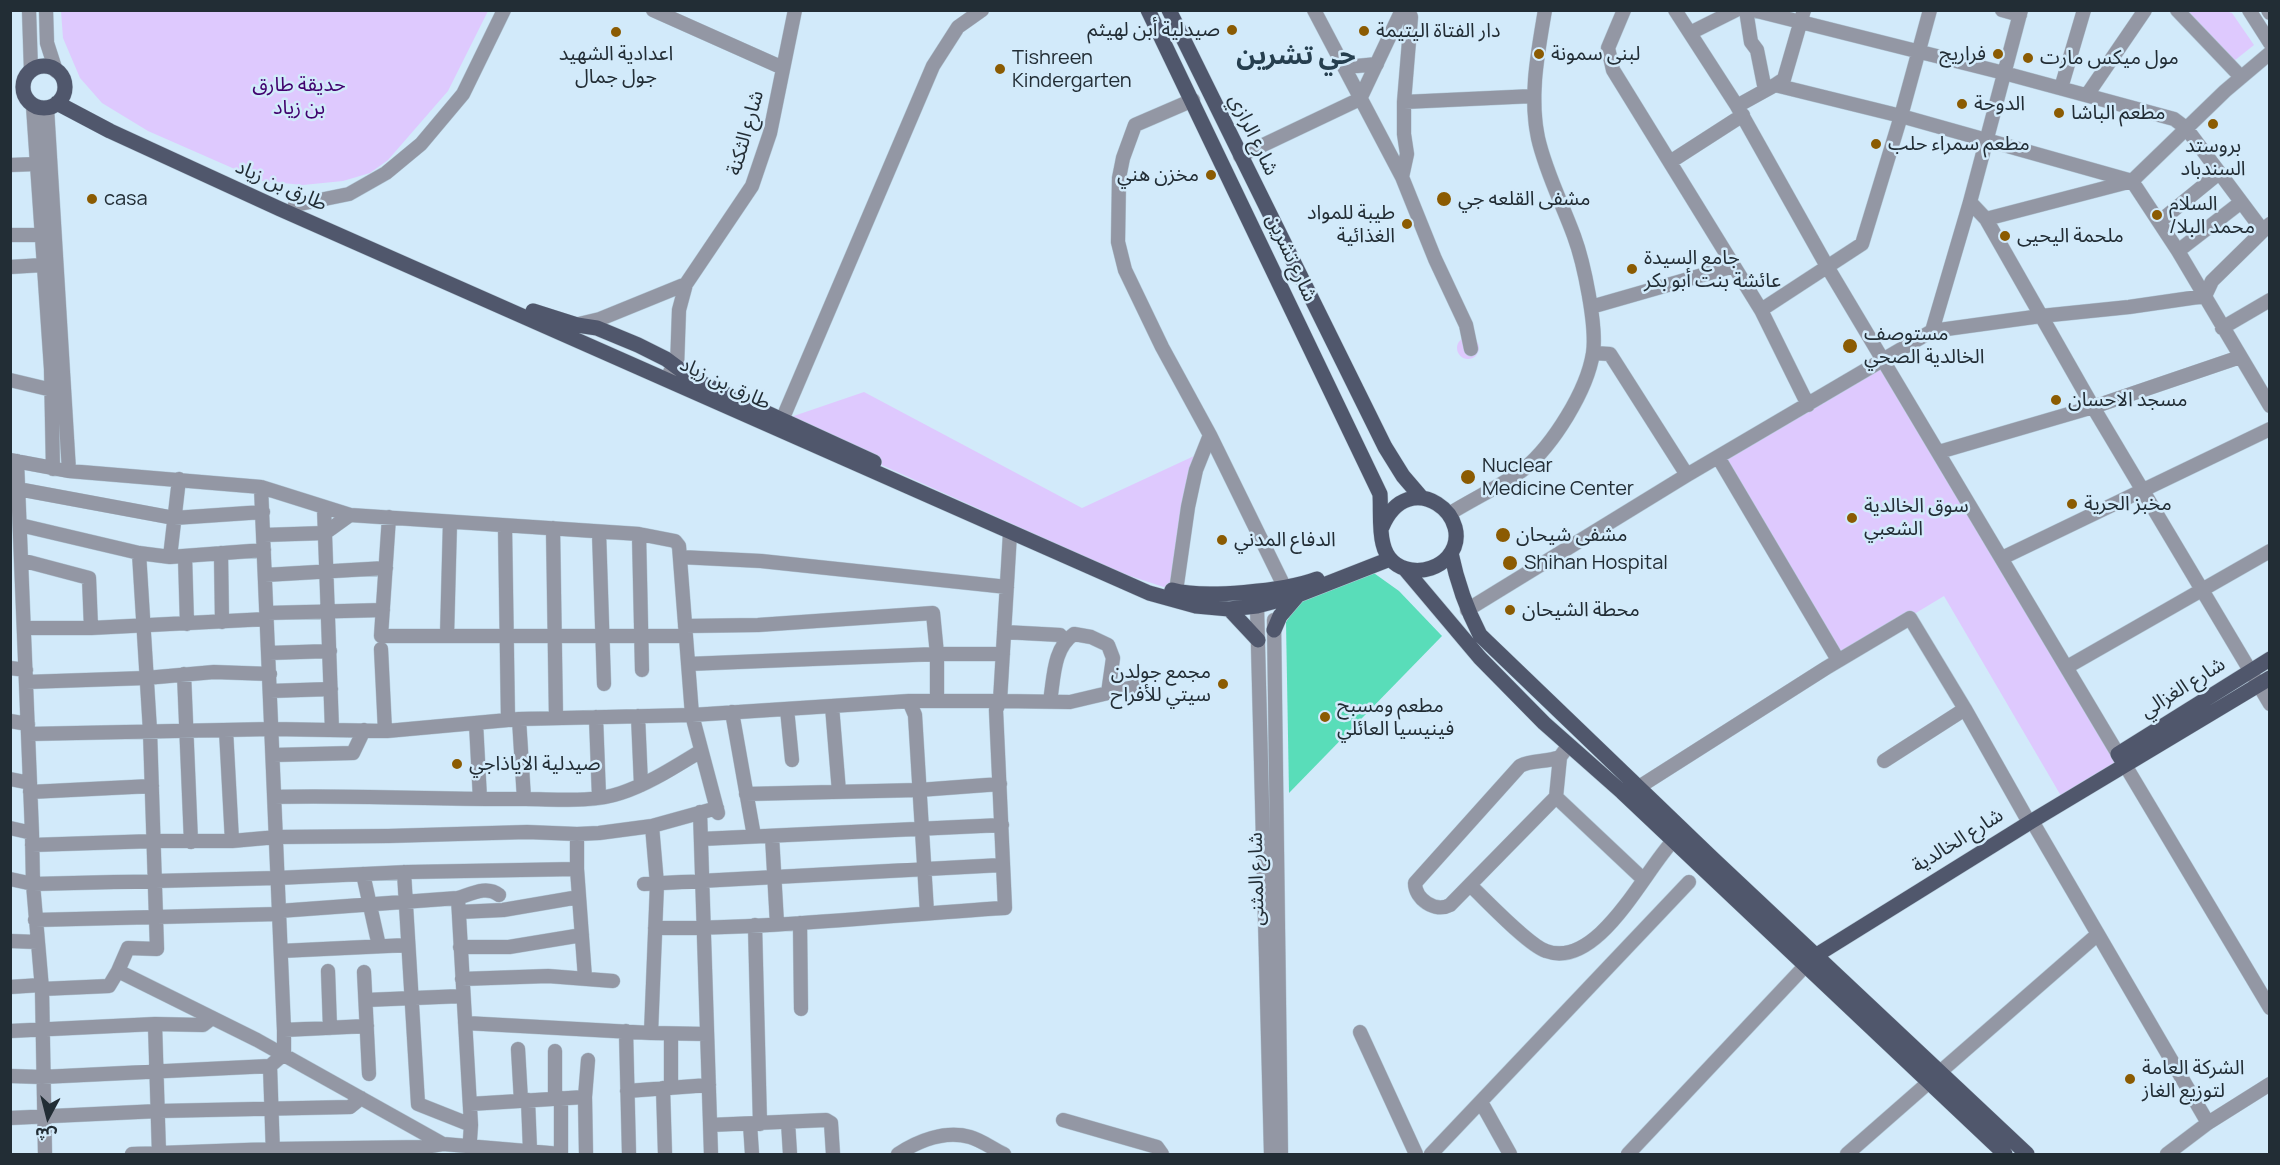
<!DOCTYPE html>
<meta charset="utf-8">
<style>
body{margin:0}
#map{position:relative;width:2280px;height:1165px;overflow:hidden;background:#d2eafa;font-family:Manrope,"Noto Sans Arabic",sans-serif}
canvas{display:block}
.frame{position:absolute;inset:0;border:12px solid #222d35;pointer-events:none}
.north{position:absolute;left:18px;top:1087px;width:60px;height:60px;-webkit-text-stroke:4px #d2eafa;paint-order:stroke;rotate:187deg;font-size:16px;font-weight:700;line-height:24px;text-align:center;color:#222d35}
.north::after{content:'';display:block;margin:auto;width:21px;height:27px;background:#222d35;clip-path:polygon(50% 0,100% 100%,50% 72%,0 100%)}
</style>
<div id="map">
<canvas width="2280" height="1165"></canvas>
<div class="frame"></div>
<div class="north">ش</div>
</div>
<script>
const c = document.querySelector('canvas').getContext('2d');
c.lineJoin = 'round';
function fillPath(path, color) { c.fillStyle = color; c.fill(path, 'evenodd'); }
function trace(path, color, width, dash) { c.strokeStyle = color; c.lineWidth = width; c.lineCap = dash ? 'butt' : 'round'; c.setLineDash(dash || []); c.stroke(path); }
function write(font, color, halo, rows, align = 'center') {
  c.font = font + ' Manrope,"Noto Sans Arabic",sans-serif'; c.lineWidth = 5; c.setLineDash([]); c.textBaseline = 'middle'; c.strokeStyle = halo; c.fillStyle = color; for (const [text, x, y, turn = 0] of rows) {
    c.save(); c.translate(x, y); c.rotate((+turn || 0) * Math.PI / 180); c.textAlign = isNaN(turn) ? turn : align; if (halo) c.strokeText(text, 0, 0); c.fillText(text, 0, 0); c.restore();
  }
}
fillPath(new Path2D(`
 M2222,10L2232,13L2254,45L2234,61L2185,11Z
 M61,11V10L488,11L448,91L388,160L370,173L343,181L303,185L262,181L148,131L102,103L80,78L63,38Z
 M1457 348a11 11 0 1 1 22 0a11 11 0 1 1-22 0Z
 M1884,360L2125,765L2064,801L1944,596L1838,660L1718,457Z
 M864,392L1082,508L1207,450L1176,591L1124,574L1070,550L782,420Z`), '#dec9fe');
fillPath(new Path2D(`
 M1371,571L1399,591L1442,636L1289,793L1286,622L1302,598Z`), '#59ddb9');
const minor = new Path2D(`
 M29,10L31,71
 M46,10L47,43L56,71
 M653,10L783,68
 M1314,10L1402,177L1435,259L1466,325L1471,349
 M1624,10L1608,48L1613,70L1761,310L1808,405
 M1675,10L1737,106L1828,268L2118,754
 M1746,10L1751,42L1757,50L1765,90
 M1753,10L2004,73L2174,119L2186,128L2263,231
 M2002,10L2020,15
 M2177,10L2241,77
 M2249,10L2270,43
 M2268,10L2270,13
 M1690,33L1736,10
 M1340,63L1357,66L1377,64
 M1775,85L1784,79L1804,10
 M2061,88L2084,10
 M2087,95L2145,10
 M1404,102L1534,96
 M33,106L51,369L53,469
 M1737,106L1775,85L1901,116L2132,181L2178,251L2270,406
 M47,108L69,471
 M1240,156L1360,99L1402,10
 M1670,162L1743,115
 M10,165L36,164
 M1402,177L1407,154L1404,134V102L1411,17L1408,10
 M1970,202L1986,219L2093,407L2270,704
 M295,205L349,194L386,173L421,144L463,94L504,10
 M1986,219L2132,181L2225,91L2270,53
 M2159,222L2219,173
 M10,235H41
 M2178,251L2240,203
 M10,267L43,265
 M1591,307L1734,266
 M1761,310L1862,244L1901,116L1930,10
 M579,324L600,319L686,284
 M2222,328L2270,300
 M1932,331L1970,202L2021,10
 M1593,353L1610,354L1687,475
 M670,372L677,367L679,310L686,284L752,186L770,133L795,10
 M10,380L52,390
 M782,420L933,66L958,27L982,10
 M1210,435L1284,586
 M1939,452L2093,407L2240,357
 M1718,457L1838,660
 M10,460L69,471L261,487L284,1030V1054L270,1066L273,1154
 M17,461L32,833L33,884L42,989L45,1154
 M261,487L350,515L639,534L675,541L679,546L692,715L718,813
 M18,489L174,518L263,512
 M324,507L332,730
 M1449,514C1471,500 1505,484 1524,469C1553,445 1587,391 1593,353C1597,326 1584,263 1574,236C1562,203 1546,173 1538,138C1529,96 1538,52 1545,10
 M389,517L381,636H686
 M20,525L139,553L170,557L264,550
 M505,526L508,720
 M553,528L556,718
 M599,532L604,684
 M1010,533L1000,701L1070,702L1142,685
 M639,534L642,670
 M264,535L325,533L350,515
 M221,553L222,622
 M185,556L187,624
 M170,557L179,479
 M680,557L761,561L1007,587
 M2002,558L2270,429
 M21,560L89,578L91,628
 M265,575L386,568
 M1176,591L1188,507L1196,470L1210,435L1162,347L1125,270L1118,242L1119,178L1123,158L1135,125L1193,100
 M1257,606L1271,1154
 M1467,610L1687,475L1932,331L2041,316L2129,307L2205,296L2212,281L2270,224
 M267,613L383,610
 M1274,620L1281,1154
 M685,626L758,625L933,613L937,654V701
 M24,628H91L267,619
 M1004,632L1060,635L1064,641
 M447,636L450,522
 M381,649L385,731
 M269,653L330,651
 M688,664L937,654H1003
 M2067,667L2270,551
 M10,668L26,670
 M184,674L191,842
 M26,682L146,678L214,672L270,674
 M270,691L331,689
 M1050,701C1054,678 1053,648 1074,634L1091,637L1108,645L1113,658L1108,693
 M832,706L839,792
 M787,709L792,760
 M732,712L754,836
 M638,716L641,785
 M596,717L599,797
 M519,719L524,799
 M10,721L28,724
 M476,723L480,799
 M226,730L232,841
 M28,734L272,729L387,731L519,719L692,715L909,701L915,715L927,913
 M273,755L353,753L364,730
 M1560,757C1546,763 1533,759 1520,766L1415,883C1415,899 1435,913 1450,905L1551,802L1556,797L1560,757L1568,746
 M1884,761L1965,709
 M2125,765L2270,1008
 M10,779L30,783
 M1639,787L1826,668L1910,618L1965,709L2026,817L2032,821L2208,1123
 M30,792L152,786
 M746,794L919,790L1000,784
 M275,797C358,795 442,800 525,799C556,799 592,803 621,793C649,784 676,766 701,751
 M1556,797L1643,879
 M700,812L711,1154
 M10,828L32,833
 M577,834V869L585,978
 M772,836L777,924
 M701,839L1002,825
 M32,845L155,841H232L277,837L388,836L527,832L577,834L599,833L652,826L717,808
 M404,872L418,1104L471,1125
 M363,874L379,946
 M10,879L33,884L277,878L408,872L577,869
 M644,884L1002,865
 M1470,885C1486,900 1528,945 1546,951C1598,970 1644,871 1673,841
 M458,898L471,1125L469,1154
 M279,911L458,898C471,894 487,885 499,895
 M459,912L503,910L579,897
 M35,920L279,914
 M800,923L801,1009
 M755,925L760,1124
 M655,928C772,929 888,915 1005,908L996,710L1000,701H909
 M10,941L37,942
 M460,947H509L582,935
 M281,951L408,945
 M118,971L257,1040L443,1144L561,1154
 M328,971L330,1028
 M364,972L369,1074
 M462,979L548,976L613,981
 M10,987L41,985
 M42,989L109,986L118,971L128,948L157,949L150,731L139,553
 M366,1000L463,996
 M465,1023L651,1033L707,1034
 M155,1024L159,1154
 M284,1030L367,1026
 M10,1031L155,1024L203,1025L212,1018
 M626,1031L629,1154
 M1360,1032L1416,1154
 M651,1033L657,884L652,826
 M671,1034V1088
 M518,1049L521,1101
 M555,1051V1099
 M1940,1072L2098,934
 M10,1076L42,1077L270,1066
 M663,1088L665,1154
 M627,1091L709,1085
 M561,1098V1154
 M528,1100L530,1150
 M1481,1102L1510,1154
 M470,1104L585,1097
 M10,1118L159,1111L350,1107L361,1098
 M1063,1120L1157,1147L1162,1154
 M788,1122L790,1154
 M750,1124L752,1154
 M710,1125L826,1120L831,1123L833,1154
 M132,1154L273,1149L425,1147L443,1144
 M586,1154L585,1097L588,1060
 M898,1154C918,1141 945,1130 970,1137C981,1140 993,1149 1004,1154
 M1431,1154L1689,882
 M1628,1154L1805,966
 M1847,1154L1928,1083
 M2167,1154L2208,1123L2270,1084`);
const major = new Path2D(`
 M1148,10L1380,494C1381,510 1379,529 1383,544C1390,575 1429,578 1448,557C1480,519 1409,463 1382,527
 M1169,10L1385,447L1403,476L1421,497
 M23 87a21 21 0 1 1 42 0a21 21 0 1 1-42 0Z
 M57,103L110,131L280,209L1149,593L1196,606L1229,609L1257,606L1298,595L1390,559
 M533,311L577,325L597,328L638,345L666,359L693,379L874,462
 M1451,553C1457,582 1466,608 1480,635L1712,858L2027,1154
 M1405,569L1480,658L1544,723L1622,792L2005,1154
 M1172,590C1204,599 1285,591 1317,579
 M1229,609L1258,640
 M1274,630L1280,616L1298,595
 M2125,765L2118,754L2270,659
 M1815,956L2032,821L2270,678`);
trace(minor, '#b2c8d7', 15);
trace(major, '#b2c8d7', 16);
trace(minor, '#9397a4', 14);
trace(major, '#50576c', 15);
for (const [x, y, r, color] of [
 [1232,30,6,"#8b5b02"],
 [1364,31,6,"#8b5b02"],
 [616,32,6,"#8b5b02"],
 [1539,54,6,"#8b5b02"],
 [1998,54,6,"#8b5b02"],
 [2028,58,6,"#8b5b02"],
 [1000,69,6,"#8b5b02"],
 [1962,104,6,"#8b5b02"],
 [2059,113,6,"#8b5b02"],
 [2213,124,6,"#8b5b02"],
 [1876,144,6,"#8b5b02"],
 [1211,175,6,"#8b5b02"],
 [92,199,6,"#8b5b02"],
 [1444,199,8,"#8b5b02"],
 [2157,215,6,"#8b5b02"],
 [1407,224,6,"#8b5b02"],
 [2005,236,6,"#8b5b02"],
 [1632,269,6,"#8b5b02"],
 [1850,346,8,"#8b5b02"],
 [2056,400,6,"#8b5b02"],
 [1468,477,8,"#8b5b02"],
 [2072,504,6,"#8b5b02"],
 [1852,518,6,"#8b5b02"],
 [1503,535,8,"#8b5b02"],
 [1222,540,6,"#8b5b02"],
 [1510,563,8,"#8b5b02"],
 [1510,610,6,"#8b5b02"],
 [1223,684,6,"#8b5b02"],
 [1325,717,6,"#8b5b02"],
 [457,764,6,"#8b5b02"],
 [2130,1079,6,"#8b5b02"]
]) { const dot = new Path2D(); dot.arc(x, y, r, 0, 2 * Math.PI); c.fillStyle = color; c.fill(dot); trace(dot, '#d2eafa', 2); }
write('20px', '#222d35', '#d2eafa', [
 ["صيدلية أبن لهيثم",1220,30,"right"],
 ["دار الفتاة اليتيمة",1376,31],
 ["اعدادية الشهيد",616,54,"center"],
 ["جول جمال",616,77,"center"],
 ["لبنى سمونة",1551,54],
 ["فراريج",1986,54,"right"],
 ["Tishreen",1012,58],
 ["Kindergarten",1012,81],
 ["مول ميكس مارت",2040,58],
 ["الدوحة",1974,104],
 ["مطعم الباشا",2071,113],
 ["مطعم سمراء حلب",1888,144],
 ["بروستد",2213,146,"center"],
 ["السندباد",2213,169,"center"],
 ["مخزن هني",1199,175,"right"],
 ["casa",104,199],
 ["مشفى القلعه جي",1458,199],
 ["السلام",2169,204],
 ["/محمد البلا",2169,227],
 ["طيبة للمواد",1395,213,"right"],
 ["الغذائية",1395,236,"right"],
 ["ملحمة اليحيى",2017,236],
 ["جامع السيدة",1644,258],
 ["عائشة بنت أبو بكر",1644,281],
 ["مستوصف",1864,334],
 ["الخالدية الصحي",1864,357],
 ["مسجد الاحسان",2068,400],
 ["Nuclear",1482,466],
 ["Medicine Center",1482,489],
 ["مخبز الحرية",2084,504],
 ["سوق الخالدية",1864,506],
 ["الشعبي",1864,529],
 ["مشفى شيحان",1516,535],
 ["الدفاع المدني",1234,540],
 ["Shihan Hospital",1524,563],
 ["محطة الشيحان",1522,610],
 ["مجمع جولدن",1211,672,"right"],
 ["سيتي للأفراح",1211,695,"right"],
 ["مطعم ومسبح",1337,706],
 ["فينيسيا العائلي",1337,729],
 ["صيدلية الاياذاجي",469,764],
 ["الشركة العامة",2142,1068],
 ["لتوزيع الغاز",2142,1091]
], 'left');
write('20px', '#40016d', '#d2eafa', [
 ["حديقة طارق",299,85],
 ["بن زياد",299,108]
]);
write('20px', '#222d35', '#d2eafa', [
 ["شارع الثكنة",746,133,-74],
 ["شارع الرازي",1253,135,64],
 ["طارق بن زياد",281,186,24],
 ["شارع تشرين",1291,258,65],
 ["طارق بن زياد",725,384,25],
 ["شارع الغزالي",2183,688,-32],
 ["شارع الخالدية",1958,841,-32],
 ["شارع المثنى",1257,879,-91]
]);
write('bold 26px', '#263f4f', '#d2eafa', [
 ["حي تشرين",1296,57]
]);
</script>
